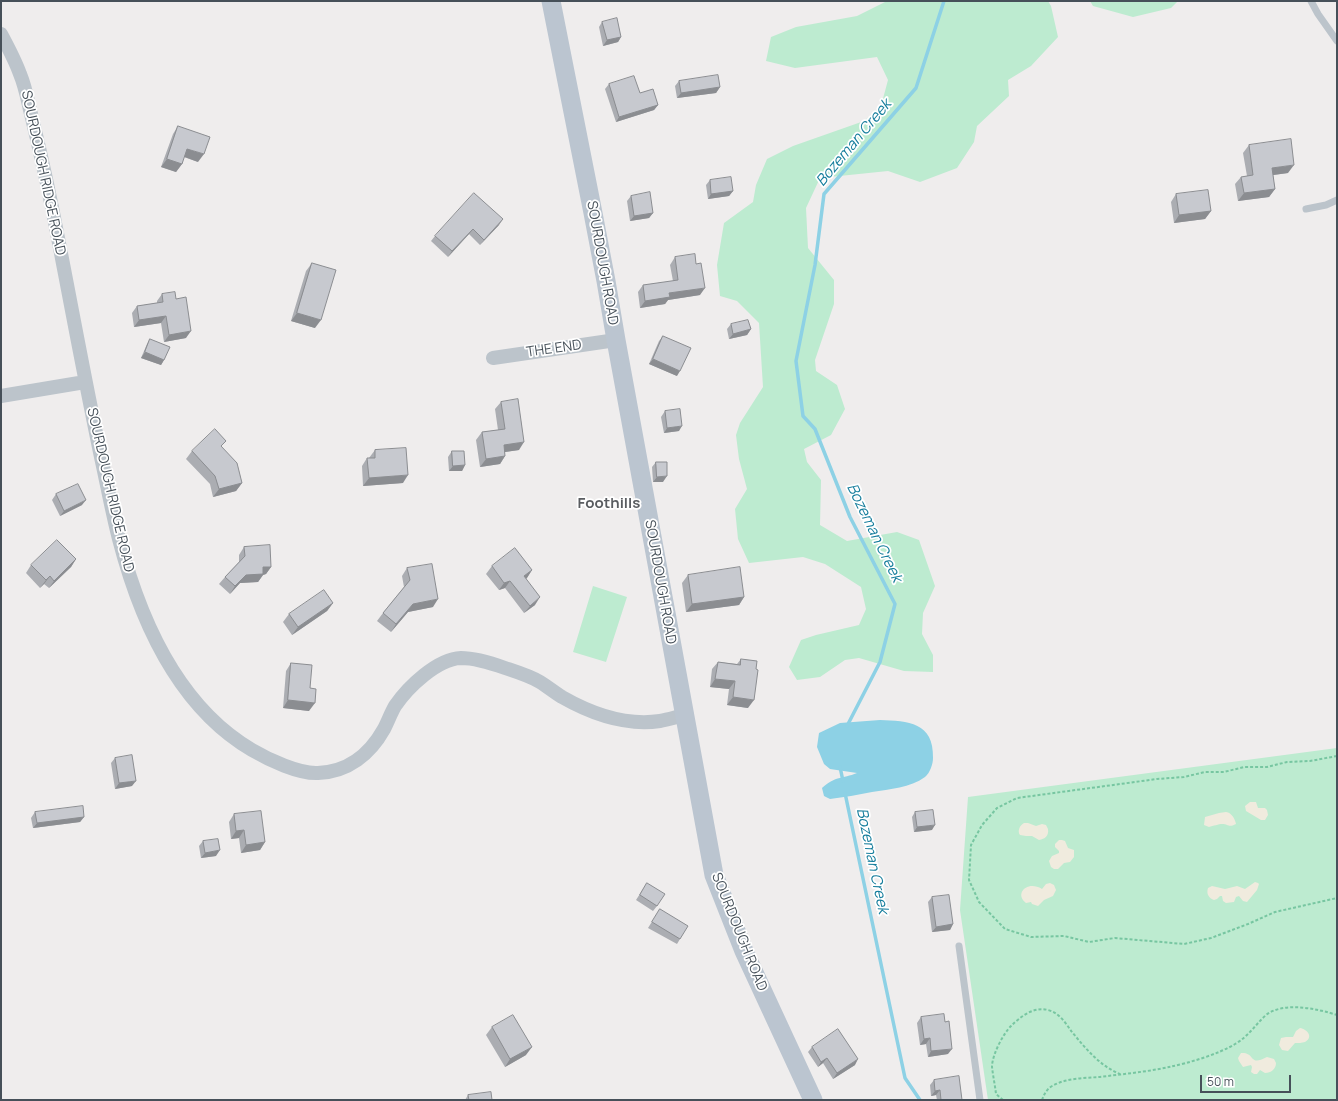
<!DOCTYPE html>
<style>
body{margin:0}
#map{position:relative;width:1338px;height:1101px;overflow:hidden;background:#efeded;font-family:Manrope,sans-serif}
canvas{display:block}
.frame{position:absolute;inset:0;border:2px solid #465059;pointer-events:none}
.scale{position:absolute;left:1200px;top:1075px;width:91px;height:18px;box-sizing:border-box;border:2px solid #465059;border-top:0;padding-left:5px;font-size:12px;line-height:14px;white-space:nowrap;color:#465059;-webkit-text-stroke:3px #fff;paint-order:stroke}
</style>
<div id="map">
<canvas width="1338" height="1101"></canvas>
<div class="frame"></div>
<div class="scale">50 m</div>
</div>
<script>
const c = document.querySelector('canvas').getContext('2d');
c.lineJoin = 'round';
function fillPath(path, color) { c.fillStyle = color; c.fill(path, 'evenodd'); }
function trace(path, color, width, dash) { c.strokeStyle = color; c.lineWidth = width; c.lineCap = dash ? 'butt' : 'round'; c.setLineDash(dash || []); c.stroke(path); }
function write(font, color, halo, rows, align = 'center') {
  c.font = font + ' Manrope,sans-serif'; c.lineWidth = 3.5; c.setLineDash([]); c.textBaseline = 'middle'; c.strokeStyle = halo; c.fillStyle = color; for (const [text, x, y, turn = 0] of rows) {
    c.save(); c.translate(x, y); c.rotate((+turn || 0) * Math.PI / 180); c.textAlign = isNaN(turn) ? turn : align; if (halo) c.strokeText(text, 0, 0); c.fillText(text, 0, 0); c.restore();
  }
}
fillPath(new Path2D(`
 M887,1H1048L1051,6L1058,37L1031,66L1008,80L1009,96L977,126L974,142L957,168L920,182L888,171L820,178L806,208L808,248L834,280V304L815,360L816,371L837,385L845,409L831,435L804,449L807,462L821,480L820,525L847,541L897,532L919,540L935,586L923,613L922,634L933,655V672L904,671L859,658L845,660L820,677L797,680L789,667L801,640L816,635L859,625L866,609L861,587L825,564L803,557L749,563L738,539L735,509L747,489L739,459L736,435L740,423L763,387L759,323L737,301L720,296L717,265L724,223L753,202L756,185L767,159L793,146L864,121L881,106L888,80L877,57L795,68L766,61L771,37L796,27L857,16Z
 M1090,1H1178L1171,8L1133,17L1093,6Z
 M593,586L627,597L606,662L573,652Z
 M1337,748V1100H988L960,910L968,797Z`), '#bdebd0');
fillPath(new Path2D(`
 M1250,802H1256L1258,808H1265L1267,810L1268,815L1265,820H1261L1246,811L1245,806Z
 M1226,812C1232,813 1235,819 1236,824C1228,828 1229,824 1222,824C1219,824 1213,826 1209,827L1204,825L1205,817L1219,813Z
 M1024,823H1028L1036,826L1042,824L1046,825L1048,829C1049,836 1045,839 1039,840L1032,836H1026L1020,835C1017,831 1020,825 1024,823Z
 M1059,840H1062L1065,841L1068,848L1074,850V857L1070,862L1064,863L1058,869H1054L1051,867L1049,861L1052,856L1059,853V851L1055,847V844Z
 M1255,882L1258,883L1259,884L1257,890L1247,902L1243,901L1239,896L1236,897L1234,902L1226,903L1223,901L1222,896H1220L1217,899L1214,900C1209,898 1206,894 1208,888L1212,886L1225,889L1237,886L1245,889Z
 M1050,883L1054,885L1056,890L1053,896L1044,900L1038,906L1032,904L1031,902L1026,903C1014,894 1027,880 1042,889L1046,884Z
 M1300,1028C1307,1029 1314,1037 1305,1042C1302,1043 1298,1043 1295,1043L1288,1051L1282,1050L1279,1045L1281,1038L1286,1037H1293L1296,1031Z
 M1241,1053C1256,1052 1248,1067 1267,1057L1274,1059L1276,1063C1276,1069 1271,1073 1265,1073L1260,1070L1257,1074H1254L1251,1072L1252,1067L1251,1065L1243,1067L1239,1061L1238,1058Z`), '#f0ebde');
fillPath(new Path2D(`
 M880,720C908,721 934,722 933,758C933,764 930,773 925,777C910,788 890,789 872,792C858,795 844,797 830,799L824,796L822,788C835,776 842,779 857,773L830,769L824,764L817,747L819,733L840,723Z`), '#8dd1e5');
trace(new Path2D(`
 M847,726L880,662L895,604L850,517L815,429L803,416L796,361L815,265L824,194L916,88L944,1
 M840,767L843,781
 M845,793L905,1078L920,1100`), '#8dd1e5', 3.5);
trace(new Path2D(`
 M1337,756L1310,761L1287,762L1267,767H1244L1224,772H1205L1184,777L1157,779L1017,798L997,808L982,825L971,845L969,880L979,902L1005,929L1031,937L1064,936L1089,942L1115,938L1184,944L1211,938L1248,924L1275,912L1337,898
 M1003,1100L996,1094C995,1085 993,1076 992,1067C992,1055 1003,1034 1011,1026C1020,1017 1034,1006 1048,1010C1060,1013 1066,1024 1072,1032C1086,1049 1100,1066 1120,1074
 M1042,1100C1044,1094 1047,1089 1052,1086C1066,1078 1084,1078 1100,1077C1123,1074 1146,1072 1169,1067C1189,1063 1219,1054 1235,1044C1249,1036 1255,1025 1266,1015C1284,1001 1318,1009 1337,1015`), '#77c6a1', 2, [3, 2]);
trace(new Path2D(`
 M1311,1L1318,14L1337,41
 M1306,209L1326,205L1337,200
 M959,946L980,1100`), '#bcc4cb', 7);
trace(new Path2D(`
 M1,34C8,47 15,60 20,74C26,88 28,103 32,118C42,159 51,201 59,243C73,315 86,386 101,457C107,484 112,512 119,539C140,620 177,706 252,750C269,760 299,774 318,773C348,772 370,754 384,729C388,721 391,713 395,706C408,687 437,659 461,658C476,658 491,663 505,668C517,672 530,676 540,682C548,687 554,692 562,697C590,713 626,726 660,721C668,720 676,717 685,715
 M493,358L616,340
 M1,396L85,382`), '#bcc4cb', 14);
trace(new Path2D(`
 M551,1L593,213L606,281L616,340L714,875L744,951L813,1100`), '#bbc5d0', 19);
fillPath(new Path2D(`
 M602,22L621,37L618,42L603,46L599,27Z
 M679,81L720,87L716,93L677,98L675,86Z
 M609,84L640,93L658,105L654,110L616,122L605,89Z
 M178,126L198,162L184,157L182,164L176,172L161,167L173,134Z
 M1249,145L1288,173L1273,175L1275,189L1269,197L1238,201L1235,184L1241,177L1247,176L1243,153Z
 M710,180L733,191L729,196L708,199L706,185Z
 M1176,194L1211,211L1205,219L1174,223L1171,202Z
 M631,196L653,213L649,218L630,221L627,201Z
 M499,225L480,245L469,234L448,257L431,241L435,236Z
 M675,257L700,295L668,300L665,304L640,308L638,292L643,285L673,281L670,265Z
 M312,263L315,328L291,321L306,271Z
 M162,294L176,299L186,338L164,342L161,323L134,327L132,313L137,306L157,303V301Z
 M731,324L751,329L747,335L729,339L727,329Z
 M663,336L677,376L649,364L659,341Z
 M150,339L164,360L161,365L141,358L147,344Z
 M501,402L519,450L505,452V456L500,464L480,467L476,440L482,432L498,430L495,409Z
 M665,411L679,431L664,433L661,417Z
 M222,447L242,483L236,491L213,497L210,484L186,459L192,451Z
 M375,450L403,483L363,486L362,466L367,458H369Z
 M452,451L465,465L462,471H449L448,457Z
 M656,462L663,482H653L652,467Z
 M56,494L82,505L60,516L52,500Z
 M244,547L271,567L266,574L263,575L258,582L240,583L230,594L219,584L225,577L239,562V555Z
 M76,559L71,567L49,588L44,584L40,588L26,573L31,565Z
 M492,566L532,570L526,579L535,605L524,613L505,588L499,590L486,574Z
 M407,568L433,607L408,612L391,632L377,621L383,613L404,587L402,576Z
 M688,575L744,597L739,605L686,612L682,583Z
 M333,603L327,611L292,635L283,622L289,614Z
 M741,659L748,708L727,705L729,689L710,687L712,669L718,662L737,664Z
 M291,663L310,688L309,711L283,708L286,671Z
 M115,758L132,786L115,789L111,763Z
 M35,812L84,817L80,822L33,828L31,818Z
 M915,812L932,830L914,832L912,817Z
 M234,814L265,842L260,850L241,853L239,838L231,839L229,822Z
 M203,841L216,856L201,858L199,846Z
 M647,883L657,906L653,911L636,900Z
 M932,897L953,924L950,930L932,932L928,902Z
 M660,909L680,939L677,944L648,928Z
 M921,1017L945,1022L948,1054L928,1057L926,1044L920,1045L917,1023Z
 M492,1027L526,1055L505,1067L486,1035Z
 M812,1047L855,1065L833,1079L823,1063L818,1067L808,1052Z
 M934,1080L962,1100H937L936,1095L931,1096L930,1085Z
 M468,1095L492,1100H465Z`), '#abadb2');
fillPath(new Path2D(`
 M621,37L618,42L603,46L607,40Z
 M720,87L716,93L677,98L681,93Z
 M658,105L654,110L616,122L619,117Z
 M187,149L204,154L198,162L182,156Z
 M167,159L182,164L176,172L161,167Z
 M1294,165L1288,173L1266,176L1272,168Z
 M1275,189L1269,197L1238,201L1244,193Z
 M733,191L729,196L708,199L711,194Z
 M1211,211L1205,219L1174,223L1179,215Z
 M653,213L649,218L630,221L634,216Z
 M503,219L499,225L480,245L484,240Z
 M473,229L469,234L448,257L452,251Z
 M705,288L700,295L668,300L665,304L640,308L645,301L669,293Z
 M297,313L321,320L315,328L291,321Z
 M166,316L161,323L134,327L139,320Z
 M751,329L747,335L729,339L733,334Z
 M191,331L186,338L164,342L169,335Z
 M145,352L164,360L161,365L141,358Z
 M653,359L680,371L677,376L649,364Z
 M682,426L679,431L664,433L667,428Z
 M524,442L519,450L498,453L504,445Z
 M505,456L500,464L480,467L486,459Z
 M465,465L462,471H449L453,466Z
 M408,475L403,483L363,486L369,478Z
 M667,476L663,482H653L657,477Z
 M242,483L236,491L213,497L219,489Z
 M86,500L82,505L60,516L64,511Z
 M76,559L71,567L49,588L54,581Z
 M263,567H271L266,574L263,575L258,582L240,583L230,594L235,586L246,575Z
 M532,570L527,578L519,584L524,576Z
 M50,576L44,584L40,588L46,580Z
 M510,581L505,588L499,590L504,583Z
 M540,597L535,605L524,613L530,606Z
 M744,597L739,605L686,612L692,604Z
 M438,599L433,607L408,612L391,632L396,624L413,604Z
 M333,603L327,611L292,635L298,627Z
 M715,679L735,681L729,689L710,687Z
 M733,697L754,700L748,708L727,705Z
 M288,700L315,703L309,711L283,708Z
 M136,781L132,786L115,789L119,783Z
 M84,817L80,822L33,828L37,823Z
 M935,825L932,830L914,832L917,827Z
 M244,830L239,838L231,839L236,831Z
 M265,842L260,850L241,853L246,845Z
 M220,850L216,856L201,858L205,853Z
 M953,924L950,930L932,932L936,927Z
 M930,1038L926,1044L920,1045L924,1039Z
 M532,1047L526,1055L505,1067L510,1059Z
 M952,1049L948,1054L928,1057L931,1051Z
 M827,1058L823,1063L818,1067L821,1062Z
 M858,1059L855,1065L833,1079L837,1073Z
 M940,1090L936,1095L931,1096L935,1091Z`), '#8b8d91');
const building = new Path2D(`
 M617,18L621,37L607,40L602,22Z
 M718,75L720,87L681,93L679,81Z
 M634,76L640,93L653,89L658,105L619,117L609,84Z
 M178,126L210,137L204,154L187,149L182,164L167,159Z
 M1291,139L1294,165L1272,168L1275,189L1244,193L1241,177L1253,175L1249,145Z
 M731,177L733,191L711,194L710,180Z
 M1208,190L1211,211L1179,215L1176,194Z
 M650,192L653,213L634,216L631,196Z
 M474,193L503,219L484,240L473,229L452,251L435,236Z
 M695,254L696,264L701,263L705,288L669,293L670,297L645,301L643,285L678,280L675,257Z
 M312,263L336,270L321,320L297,313Z
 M175,292L176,299L186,297L191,331L169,335L166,316L139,320L137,306L163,302L162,294Z
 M748,320L751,329L733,334L731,324Z
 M663,336L691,348L680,371L653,359Z
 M150,339L170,347L164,360L145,352Z
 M518,399L524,442L504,445L505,456L486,459L482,432L505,429L501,402Z
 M680,409L682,426L667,428L665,411Z
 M215,429L226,441L221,446L237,463L242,483L219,489L215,476L192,451Z
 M406,448L408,475L369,478L367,458H375V450Z
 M452,451H464L465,465L453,466Z
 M656,462H667V476L657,477Z
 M78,484L86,500L64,511L56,494Z
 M57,540L76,559L54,581L50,576L46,580L31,565Z
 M270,545L271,567H263V574L246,575L235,586L225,577L245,556L244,547Z
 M515,548L532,570L524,576L540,597L530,606L510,581L504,583L492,566Z
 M432,564L438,599L413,604L396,624L383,613L410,580L407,568Z
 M740,567L744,597L692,604L688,575Z
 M324,590L333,603L298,627L289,614Z
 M741,659L757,661L756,669L758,670L754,700L733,697L735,681L715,679L718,662L740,665Z
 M291,663L312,665L310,688L316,689L315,703L288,700Z
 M132,755L136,781L119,783L115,758Z
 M83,806L84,817L37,823L35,812Z
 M933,810L935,825L917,827L915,812Z
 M261,811L265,842L246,845L244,830L236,831L234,814Z
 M218,839L220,850L205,853L203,841Z
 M647,883L665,894L657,906L640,895Z
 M949,895L953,924L936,927L932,897Z
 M660,909L688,926L680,939L652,922Z
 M944,1014L945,1022L949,1021L952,1049L931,1051L930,1038L924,1039L921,1017Z
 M513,1015L532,1047L510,1059L492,1027Z
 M838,1029L858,1059L837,1073L827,1058L821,1062L812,1047Z
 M959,1076L962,1100H941L940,1090L935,1091L934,1080Z
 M491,1092L492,1100H469L468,1095Z`);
fillPath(building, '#c7c9cf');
trace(building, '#8b8d91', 1);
write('14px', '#465059', '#fff', [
 ["SOURDOUGH RIDGE ROAD",43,173,78],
 ["SOURDOUGH ROAD",602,263,80],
 ["THE END",554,349,-8],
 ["SOURDOUGH RIDGE ROAD",110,490,77],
 ["SOURDOUGH ROAD",660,582,80],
 ["SOURDOUGH ROAD",739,932,68]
]);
write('italic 15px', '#157d9c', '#fff', [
 ["Bozeman Creek",854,143,-50],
 ["Bozeman Creek",874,533,64],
 ["Bozeman Creek",872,861,78]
]);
write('bold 15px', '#5a5d61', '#fff', [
 ["Foothills",609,504]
]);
</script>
